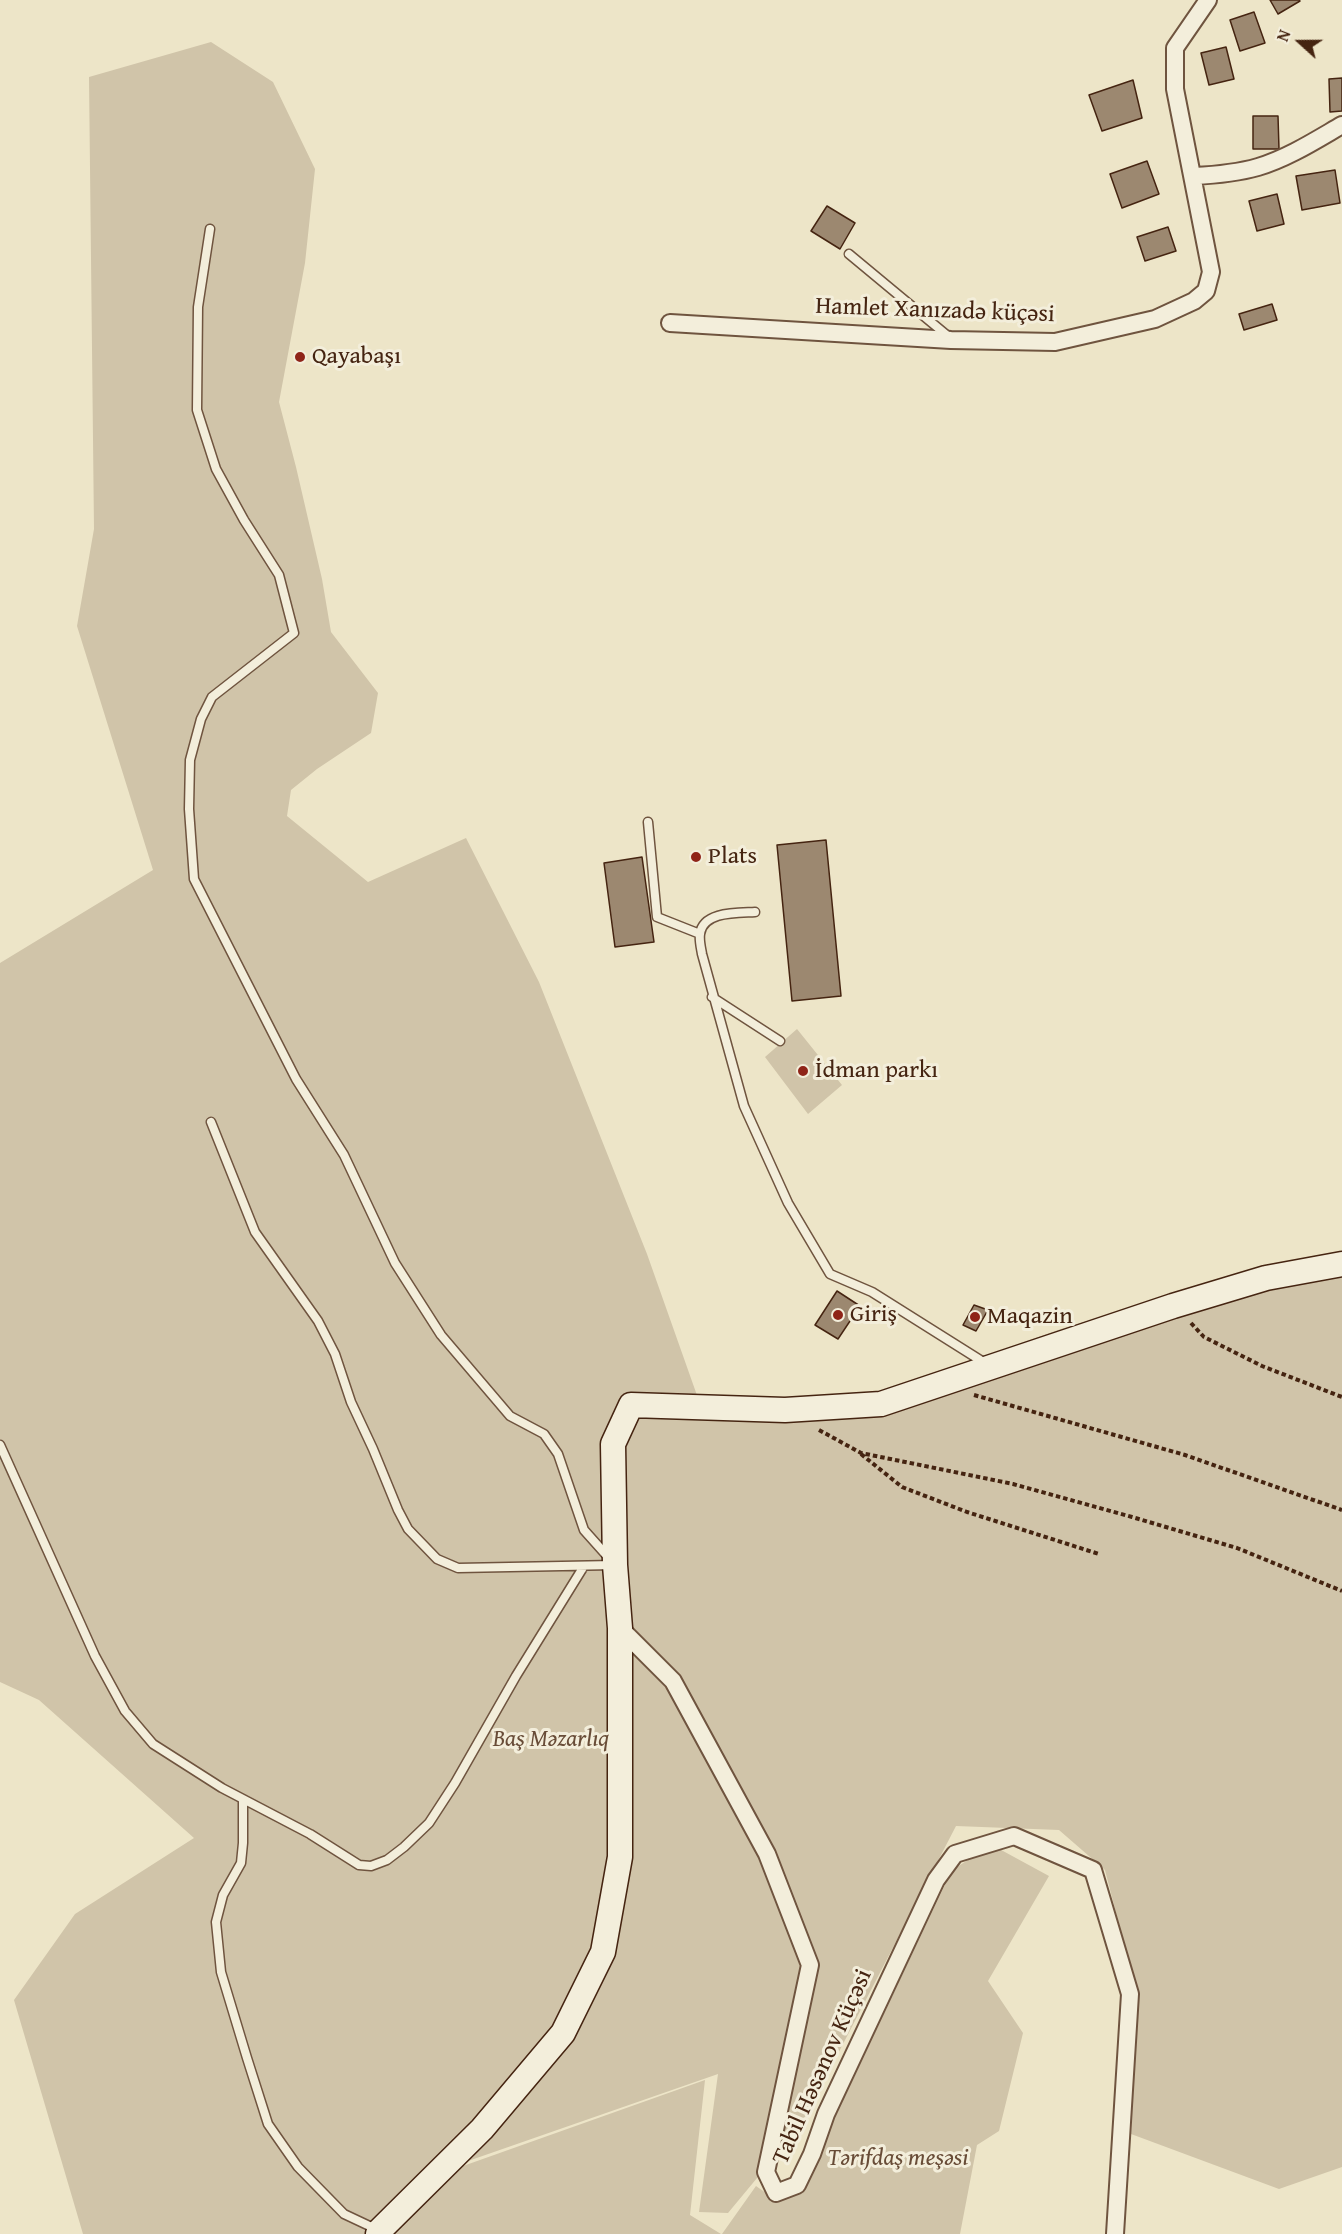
<!DOCTYPE html>
<meta charset="utf-8">
<style>
body{margin:0}
#map{position:relative;width:1342px;height:2234px;overflow:hidden;background:#ede5c8;font-family:"Gentium Book Plus",serif}
canvas{display:block}
.north{position:absolute;left:1270px;top:12px;width:60px;height:60px;-webkit-text-stroke:4px #f3eedb;paint-order:stroke;rotate:291deg;font-size:16px;font-weight:700;line-height:24px;text-align:center;color:#452411}
.north::after{content:'';display:block;margin:auto;width:21px;height:27px;background:#452411;clip-path:polygon(50% 0,100% 100%,50% 72%,0 100%)}
</style>
<div id="map">
<canvas width="1342" height="2234"></canvas>
<div class="north">N</div>
</div>
<script>
const c = document.querySelector('canvas').getContext('2d');
c.lineJoin = 'round';
function fillPath(path, color) { c.fillStyle = color; c.fill(path, 'evenodd'); }
function trace(path, color, width, dash) { c.strokeStyle = color; c.lineWidth = width; c.lineCap = dash ? 'butt' : 'round'; c.setLineDash(dash || []); c.stroke(path); }
function write(font, color, halo, rows, align = 'center') {
  c.font = font + ' "Gentium Book Plus",serif'; c.lineWidth = 6; c.setLineDash([]); c.textBaseline = 'middle'; c.strokeStyle = halo; c.fillStyle = color; for (const [text, x, y, turn = 0] of rows) {
    c.save(); c.translate(x, y); c.rotate((+turn || 0) * Math.PI / 180); c.textAlign = isNaN(turn) ? turn : align; if (halo) c.strokeText(text, 0, 0); c.fillText(text, 0, 0); c.restore();
  }
}
fillPath(new Path2D(`
 M211,42L273,82L315,169L305,263L279,402L296,467L322,579L331,632L378,693L371,733L317,769L291,790L287,816L368,882L466,838L539,982L647,1254L699,1401L817,1416L1061,1329L1257,1270L1342,1261V2167L1279,2189L1131,2134L1137,1995L1105,1870L1059,1830L956,1826L801,2125L728,2213L699,2212L718,2074L448,2168L388,2234H83L14,2000L75,1914L194,1838L39,1700L0,1682V963L153,870L77,626L94,529L89,77Z
 M797,1029L842,1085L808,1114L765,1057Z
 M992,1845L1049,1876L988,1981L1023,2033L999,2131L977,2145L960,2234H722L756,2186L773,2198L802,2186L952,1870Z
 M705,2080L690,2215L721,2234H391L449,2171Z`), '#d0c4a9');
const building = new Path2D(`
 M1270,0H1299L1300,1L1278,14Z
 M1254,12L1265,43L1240,51L1230,20Z
 M1226,47L1234,79L1209,85L1201,53Z
 M1342,78V111L1330,112L1329,79Z
 M1133,80L1142,118L1102,131L1089,95Z
 M1253,116H1278L1279,149H1253Z
 M1147,161L1159,194L1122,208L1110,174Z
 M1335,170L1340,203L1302,210L1296,176Z
 M1277,194L1284,224L1257,231L1249,201Z
 M827,206L855,223L840,249L811,231Z
 M1168,227L1176,251L1145,261L1137,237Z
 M1272,304L1277,320L1244,330L1239,314Z
 M826,840L841,996L792,1001L777,845Z
 M642,857L654,942L615,947L604,863Z
 M837,1291L860,1306L838,1339L815,1325Z
 M974,1305L988,1310L976,1331L963,1325Z`);
fillPath(building, '#9c8870');
trace(building, '#452411', 1.5);
const lane = new Path2D(`
 M210,229L198,307L197,410L216,469L244,520L279,575L294,633L212,697L201,719L190,760L189,809L194,879L296,1079L344,1155L395,1263L441,1335L510,1416L544,1434L558,1454L584,1530L609,1558
 M849,254L949,337
 M648,822L657,917L700,934
 M755,912C738,913 703,911 700,934C699,940 701,948 702,954L744,1106L788,1203L830,1274L872,1292L988,1365
 M712,997L780,1041
 M211,1122L255,1232L318,1321L335,1354L351,1402L373,1449L398,1510L408,1529L437,1559L458,1568L614,1565
 M0,1445L95,1656L125,1711L153,1744L222,1788L310,1834L359,1865L371,1866L387,1860L404,1847L429,1823L455,1783L516,1676L584,1566
 M243,1800V1843L241,1863L223,1895L216,1922L221,1972L247,2058L268,2124L298,2167L344,2214L378,2230`);
const street = new Path2D(`
 M1194,176C1215,175 1237,173 1258,167C1288,158 1316,140 1342,125
 M670,323L951,340L1055,342L1155,319L1194,301L1206,291L1211,272L1175,89V48L1208,0
 M620,1628L673,1681L767,1854L810,1965L766,2172L776,2193L797,2185L812,2154L826,2114L936,1880L955,1854L1014,1836L1093,1870L1130,1994L1115,2234`);
const secondary = new Path2D(`
 M378,2234L379,2231L482,2129L563,2033L603,1952L620,1857V1628L615,1565L613,1444L631,1405L785,1410L881,1404L1173,1306L1266,1278L1342,1264`);
trace(lane, '#6f543f', 11);
trace(street, '#6f543f', 20);
trace(secondary, '#452411', 27);
trace(new Path2D(`
 M1191,1323L1204,1337L1262,1366L1342,1397
 M974,1395L1185,1455L1342,1510
 M819,1430L861,1453L1013,1484L1132,1517L1237,1548L1342,1591
 M861,1454L902,1487L967,1512L1099,1554`), '#452411', 4, [4.5, 3]);
trace(lane, '#f3eedb', 8);
trace(street, '#f3eedb', 16);
trace(secondary, '#f3eedb', 24);
for (const [x, y, r, color] of [
 [300,357,6,"#8f2418"],
 [696,857,6,"#8f2418"],
 [803,1071,6,"#8f2418"],
 [838,1315,6,"#8f2418"],
 [975,1317,6,"#8f2418"]
]) { const dot = new Path2D(); dot.arc(x, y, r, 0, 2 * Math.PI); c.fillStyle = color; c.fill(dot); trace(dot, '#f3eedb', 2); }
write('24px', '#452411', '#f3eedb', [
 ["Hamlet Xanızadə küçəsi",935,311,2],
 ["Tabil Həsənov Küçəsi",823,2067,-66]
]);
write('24px', '#452411', '#f3eedb', [
 ["Qayabaşı",312,357],
 ["Plats",708,857],
 ["İdman parkı",815,1071],
 ["Giriş",850,1315],
 ["Maqazin",987,1317]
], 'left');
write('italic 24px', '#684c37', '#f3eedb', [
 ["Baş Məzarlıq",551,1740],
 ["Tərifdaş meşəsi",898,2159]
]);
</script>
